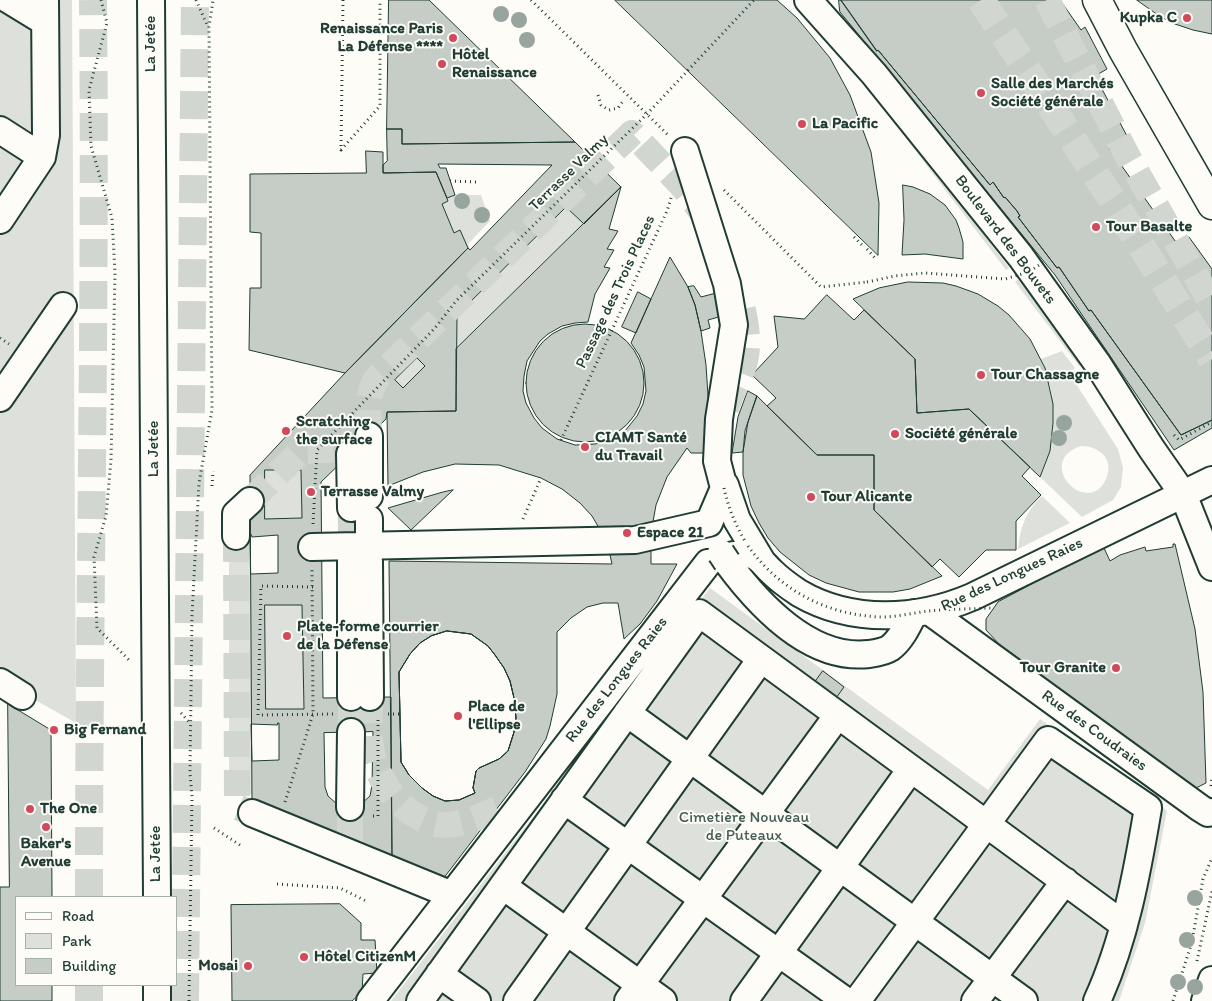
<!DOCTYPE html>
<meta charset="utf-8">
<style>
body{margin:0}
#map{position:relative;width:1212px;height:1001px;overflow:hidden;background:#fdfcf7;font-family:Itim,sans-serif}
canvas{display:block}
.legend{position:absolute;left:15px;top:896px;width:162px;height:90px;box-sizing:border-box;background:#fdfcf7;border:1px solid #a4b0a9;margin:0;padding:6px 9px;list-style:none;font-size:15px;color:#1f3d34}
.legend li{display:flex;align-items:center;gap:10px;height:25px}
.legend b{width:25px;border:1px solid #a4b0a9}
</style>
<div id="map">
<canvas width="1212" height="1001"></canvas>
<ul class="legend">
<li><b style="height:6px;background:#fdfcf7"></b>Road</li>
<li><b style="height:14px;background:#dde0db"></b>Park</li>
<li><b style="height:14px;background:#c6cdc7"></b>Building</li>
</ul>
</div>
<script>
const c = document.querySelector('canvas').getContext('2d');
c.lineJoin = 'round';
function fillPath(path, color) { c.fillStyle = color; c.fill(path, 'evenodd'); }
function trace(path, color, width, dash) { c.strokeStyle = color; c.lineWidth = width; c.lineCap = dash ? 'butt' : 'round'; c.setLineDash(dash || []); c.stroke(path); }
function write(font, color, halo, rows, align = 'center') {
  c.font = font + ' Itim,sans-serif'; c.lineWidth = 4; c.setLineDash([]); c.textBaseline = 'middle'; c.strokeStyle = halo; c.fillStyle = color; for (const [text, x, y, turn = 0] of rows) {
    c.save(); c.translate(x, y); c.rotate((+turn || 0) * Math.PI / 180); c.textAlign = isNaN(turn) ? turn : align; if (halo) c.strokeText(text, 0, 0); c.fillText(text, 0, 0); c.restore();
  }
}
fillPath(new Path2D(`
 M0,0H72L76,723L0,680Z
 M890,111L1009,268L1006,270L887,113Z
 M455,195H481L490,221L468,244L470,250L468,248L460,230L454,233L442,204L448,201L447,198Z
 M566,207L584,224L456,349L457,315Z
 M1018,279L1081,364L1079,366L1015,282Z
 M1062,351L1075,368L1069,373L1118,449L1123,468L1121,487L1113,500L1082,517L1040,477C1057,440 1058,397 1041,359ZM1081,446C1099,446 1115,459 1106,479C1088,519 1033,462 1081,446Z
 M417,358L425,366L403,388L395,380Z
 M265,470H301L302,518L265,519Z
 M1042,496L1070,523L1018,549C1020,528 1026,511 1042,496Z
 M250,534L252,794H229V535Z
 M710,588L988,790L1040,719L1167,811L1145,923L1119,1001H391Z
 M265,605H302L304,709H266Z`), '#dde0db');
const building = new Path2D(`
 M389,0H429L575,142L402,144V129H387Z
 M615,0H777L797,18L830,58L850,95L871,152L879,203L878,255Z
 M839,0H841L877,51L878,50L990,185L993,182L1004,198L1005,197L1017,211L1020,216L1018,217L1057,268L1059,267L1089,311L1091,310L1181,435L1212,420V428L1174,450L1055,275L840,12Z
 M841,0H1060L1081,30L1085,27L1107,69L1095,76L1127,136L1109,148L1178,245L1189,237L1212,269V420L1181,435L1091,310L1089,311L1059,267L1057,268L1018,217L1020,216L1017,211L1005,197L1004,198L993,182L990,185L878,50L877,51Z
 M1137,0H1212V34L1193,30L1172,23L1158,15Z
 M387,129H402V144L575,142L621,187L584,224L566,207L457,315L456,411L387,412L386,419L321,482L323,698L391,697L392,858L252,805L250,475L345,373L468,248L470,250L552,165L438,164L440,168H446L455,195L447,198L436,172L383,173V165L387,161ZM417,358L425,366L403,388L395,380ZM265,470H301L302,518L265,519ZM265,605H302L304,709H266ZM373,732L372,785L370,796L361,804L338,805L328,796L325,787L324,733Z
 M366,151L383,152V173L436,172L448,201L442,204L454,233L460,230L468,248L345,373L249,350L250,288H261V233L250,232V174L366,173Z
 M903,185L913,187L930,194L945,205L956,220L959,228L963,242V259L925,254L902,255L904,220Z
 M621,187L609,229L618,231L607,249L614,250L604,267L610,268L595,294L588,322L575,323L562,326L548,334L540,341L527,361L524,376L523,391L526,403L534,418L542,428L557,439L575,445L595,444L611,440L625,431L637,416L643,404L646,391L644,367L639,355L631,343L670,257L688,287L695,305L701,331L706,365L709,411L707,443L703,453H691L687,448L667,477L656,505L651,533V564H677L657,601L640,624L624,639L618,603H603L587,607L571,618L557,632V694L550,726L546,739L525,772L443,879L392,858L389,561L612,564L608,546L602,533L592,516L580,503L562,489L541,478L499,465L455,464L423,472L388,486L387,412L456,411V349ZM447,631L471,634L488,646L495,655L504,668L510,681L514,698L516,718L514,732L508,751L499,759L479,768L476,771L473,788L475,793L459,800L445,801L433,796L422,788L409,775L401,762L399,672L410,654L420,643L431,636Z
 M908,282L943,283L956,286L978,294L998,306L1009,315L1030,339L1045,368L1053,404V423L1050,451L1040,477L969,409L917,413L915,359L853,299L879,288Z
 M694,286L701,297L716,293L722,316L708,320L710,328L701,331L695,305L688,287Z
 M638,292L651,299L636,333L622,327Z
 M827,295L854,320L864,310L915,359L917,413L969,409L1030,467L1022,476L1041,495L1016,521V550H986L959,577L940,559L932,567L874,510V455H817L767,406L776,398L752,375L778,347L774,316L804,319Z
 M526 383a59 59 0 1 1 118 0a59 59 0 1 1-118 0Z
 M748,391L757,396L748,422L743,452L732,453L738,417Z
 M757,396L817,455H874V510L942,576L910,589L893,592H859L826,583L809,575L780,552L768,538L759,523L751,506L743,475V452L745,431Z
 M453,490L411,530L388,508L443,492Z
 M250,532L252,537L278,535V573L251,574Z
 M1112,542L1113,544L1104,548L1110,561L1120,555L1145,547L1146,551L1173,547V544H1175L1195,629L1203,692L1206,783L1196,788L999,644L986,630V619L998,602Z
 M447,631L471,634L488,646L495,655L504,668L510,681L514,698L516,718L514,732L508,751L499,759L479,768L476,771L473,788L475,793L459,800L445,801L433,796L422,788L409,775L401,762L399,672L410,654L420,643L431,636Z
 M447,631L471,634L488,646L495,655L504,668L510,681L514,698L516,718L514,732L508,751L499,759L479,768L476,771L473,788L475,793L459,800L445,801L433,796L422,788L409,775L401,762L399,672L410,654L420,643L431,636Z
 M823,671L844,687L831,705L810,689Z
 M8,704L51,730L52,897H16V985H52V1001H0V887H9Z
 M278,723H279V760L252,761L251,724L277,725Z
 M340,904L361,923V940H375L377,973L363,974L362,992L352,1001H232L231,905Z`);
fillPath(building, '#c6cdc7');
trace(building, '#1f3d34', 1);
trace(new Path2D(`
 M1047,0L1128,157L1212,304
 M726,409C731,392 741,377 745,361C750,341 745,317 740,298
 M369,436C369,417 365,393 378,377L632,133L684,188L703,214
 M250,501L301,451L346,449L349,450L350,454
 M351,508V561
 M236,536L237,807L252,813
 M370,697C370,713 369,731 371,747C376,782 407,824 446,825C464,825 481,816 497,809
 M351,732V697
 M350,842V807`), '#d1d6d0', 26, [26, 13]);
trace(new Path2D(`
 M981,0L1115,204L1212,359`), '#d1d6d0', 28, [28, 14]);
trace(new Path2D(`
 M89,897C89,598 96,299 93,0
 M89,985V1001
 M185,1001L195,0`), '#d1d6d0', 28, [28, 14]);
const minor = new Path2D(`
 M9,0L45,22
 M808,0L874,74L1021,257L1097,363L1151,448L1183,494L1212,567
 M0,130L42,157
 M0,220L42,157L46,135L45,0
 M0,398L63,306
 M350,454L351,508
 M725,485L737,520L761,560
 M369,496V436
 M369,519V534
 M236,536V514L250,501
 M312,547L635,540L709,523L724,488L717,461L719,419L734,325L727,284L685,151
 M733,555C740,554 748,553 755,556C762,560 766,567 772,572C780,580 790,587 799,593C852,624 918,620 972,597L1212,480
 M351,561V697
 M369,561L370,697
 M727,562C758,604 810,661 869,654C876,653 884,652 890,648C901,640 908,625 914,613
 M929,611L1200,808L1208,813L1212,812
 M0,682L22,696
 M627,713L1024,1001
 M564,800L846,1001
 M350,807L351,732
 M252,813L452,895
 M503,886L663,1001
 M439,974L477,1001
 M157,985V1001
 M370,1001L708,563
 M420,1001L699,613L1124,925
 M517,1001L761,659
 M628,1001L838,715
 M744,1001L911,769
 M857,1001L1048,740L1148,808C1137,873 1125,940 1097,1001
 M975,1001L1065,881
 M1205,1001L1212,980`);
const major = new Path2D(`
 M1097,0L1123,50L1212,205`);
trace(minor, '#1f3d34', 30);
trace(major, '#1f3d34', 31);
trace(new Path2D(`
 M101,0L107,23L89,90L91,146L112,218L115,273L111,460L106,516L94,557L97,628L131,662
 M196,0L208,27
 M343,0L341,150L380,106V0
 M531,0L668,135
 M598,95L601,105L609,110L618,108L623,101
 M450,181L476,182
 M724,190L821,287L867,282
 M854,237L862,245
 M867,249L875,258
 M0,338L9,344
 M1174,435L1179,440L1212,422
 M561,440L667,211L672,195
 M212,486L213,471
 M523,519L541,478
 M313,524L317,450L435,328L456,301L647,114L754,0
 M313,587L261,586L258,715L334,714
 M181,713L191,724
 M388,714H400
 M1211,786L1212,778
 M285,802L313,714L312,570
 M373,816H378V720
 M214,828L240,845
 M277,884L340,888L368,902
 M1197,961L1212,891
 M189,1001L192,796L190,773L192,615L199,483L212,410L209,27L213,0
 M1173,1001L1192,942L1203,879L1212,858`), '#1f3d34', 3, [1, 4]);
trace(minor, '#fdfcf7', 26);
trace(major, '#fdfcf7', 28);
const minorBridge = new Path2D(`
 M151,0L157,897
 M721,553L727,562`);
trace(minorBridge, '#1f3d34', 30, []);
trace(new Path2D(`
 M867,282L895,276L925,273L1005,279L1029,272L1045,261
 M724,488C728,507 735,524 745,541
 M748,546C780,591 830,617 886,617C900,616 914,613 928,611C949,609 972,609 993,608`), '#1f3d34', 3, [1, 4]);
trace(minorBridge, '#fdfcf7', 26);
c.fillStyle = '#98a59e';
for (const [x, y] of [
 [501,14],
 [519,20],
 [527,40],
 [462,201],
 [482,215],
 [1064,423],
 [1059,438],
 [1195,898],
 [1187,940],
 [1178,982],
 [1195,987]
]) { c.beginPath(); c.arc(x, y, 8, 0, 2 * Math.PI); c.fill(); }
for (const [x, y, r, color] of [
 [1187,18,5,"#d1495b"],
 [453,38,5,"#d1495b"],
 [442,64,5,"#d1495b"],
 [981,93,5,"#d1495b"],
 [802,124,5,"#d1495b"],
 [1096,227,5,"#d1495b"],
 [981,375,5,"#d1495b"],
 [286,431,5,"#d1495b"],
 [895,434,5,"#d1495b"],
 [585,447,5,"#d1495b"],
 [311,492,5,"#d1495b"],
 [811,497,5,"#d1495b"],
 [627,533,5,"#d1495b"],
 [287,636,5,"#d1495b"],
 [1116,668,5,"#d1495b"],
 [458,716,5,"#d1495b"],
 [54,730,5,"#d1495b"],
 [30,809,5,"#d1495b"],
 [46,827,5,"#d1495b"],
 [304,957,5,"#d1495b"],
 [248,966,5,"#d1495b"]
]) { const dot = new Path2D(); dot.arc(x, y, r, 0, 2 * Math.PI); c.fillStyle = color; c.fill(dot); trace(dot, '#fdfcf7', 2); }
write('bold 16px', '#1f3d34', '#fdfcf7', [
 ["Kupka C",1177,18,"right"],
 ["Renaissance Paris",443,29,"right"],
 ["La Défense ****",443,47,"right"],
 ["Hôtel",452,55],
 ["Renaissance",452,73],
 ["Salle des Marchés",991,84],
 ["Société générale",991,102],
 ["La Pacific",812,124],
 ["Tour Basalte",1106,227],
 ["Tour Chassagne",991,375],
 ["Scratching",296,422],
 ["the surface",296,440],
 ["Société générale",905,434],
 ["CIAMT Santé",595,438],
 ["du Travail",595,456],
 ["Terrasse Valmy",321,492],
 ["Tour Alicante",821,497],
 ["Espace 21",637,533],
 ["Plate-forme courrier",297,627],
 ["de la Défense",297,645],
 ["Tour Granite",1106,668,"right"],
 ["Place de",468,707],
 ["l'Ellipse",468,725],
 ["Big Fernand",64,730],
 ["The One",40,809],
 ["Baker's",46,844,"center"],
 ["Avenue",46,862,"center"],
 ["Hôtel CitizenM",314,957],
 ["Mosai",238,966,"right"]
], 'left');
write('16px', '#1f3d34', '#fdfcf7', [
 ["La Jetée",151,44,-90],
 ["Terrasse Valmy",569,173,-44],
 ["Boulevard des Bouvets",1005,240,53],
 ["Passage des Trois Places",616,292,-65],
 ["La Jetée",154,449,-90],
 ["Rue des Longues Raies",1012,575,-25],
 ["Rue des Longues Raies",617,680,-52],
 ["Rue des Coudraies",1094,731,36],
 ["La Jetée",156,854,-90]
]);
write('16px', '#455e55', '#fdfcf7', [
 ["Cimetière Nouveau",744,818],
 ["de Puteaux",744,836]
]);
</script>
